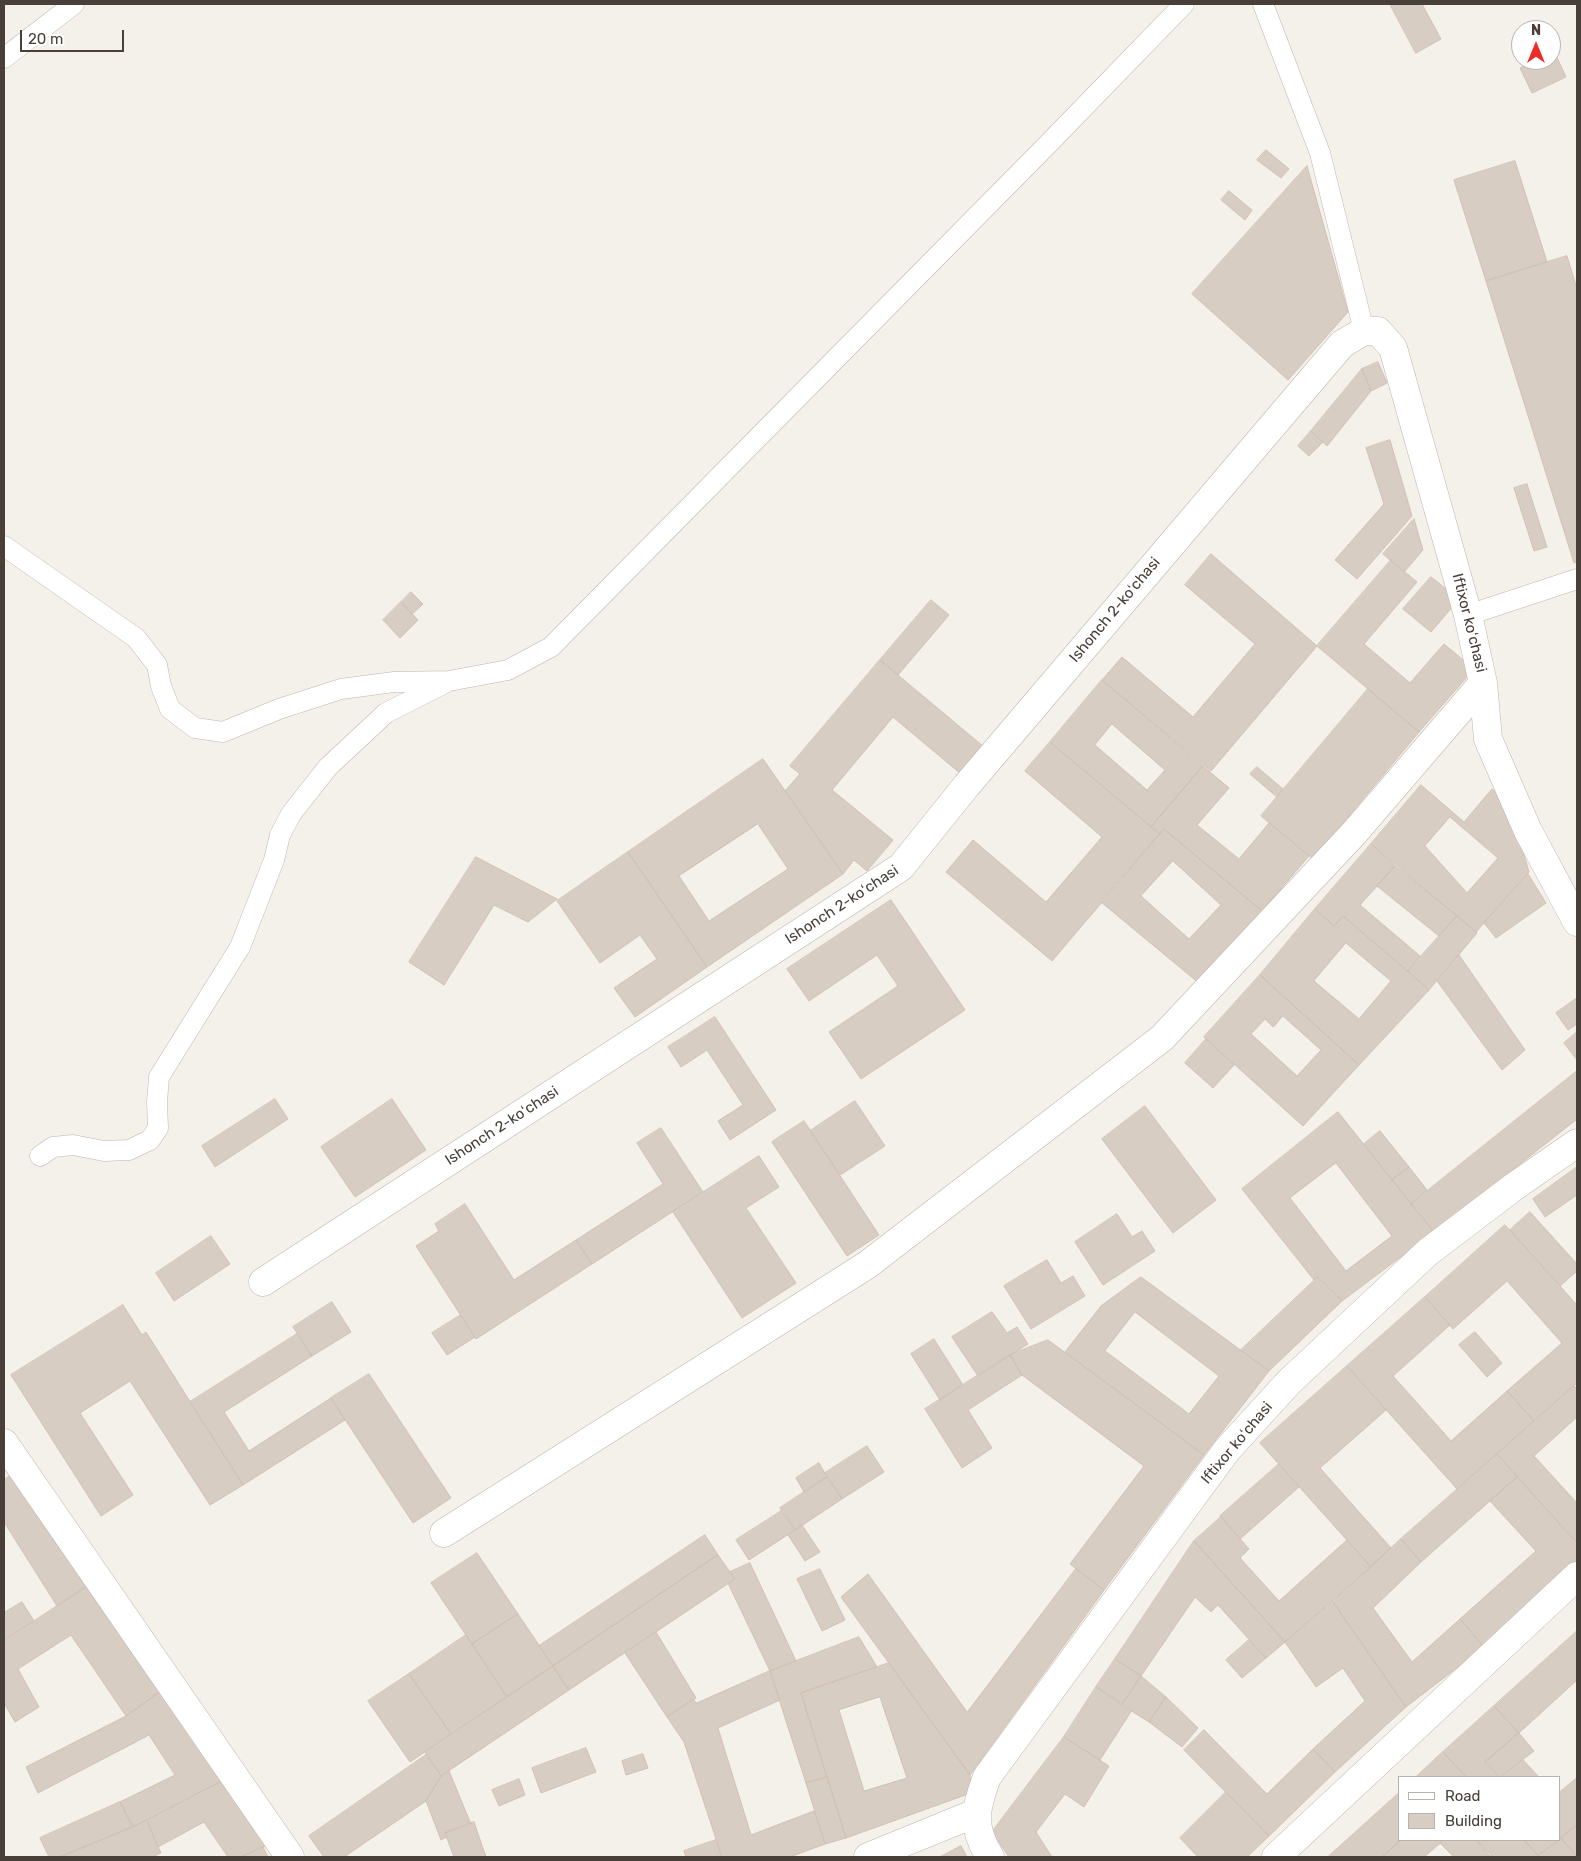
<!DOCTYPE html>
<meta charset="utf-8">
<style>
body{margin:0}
#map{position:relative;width:1581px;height:1861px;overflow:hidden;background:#f4f0ea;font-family:Rubik,sans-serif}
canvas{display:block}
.frame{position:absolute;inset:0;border:5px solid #484038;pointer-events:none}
.legend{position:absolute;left:1398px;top:1776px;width:162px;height:65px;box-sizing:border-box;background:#fff;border:1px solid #b6b3af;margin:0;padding:6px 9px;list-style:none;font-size:15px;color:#484038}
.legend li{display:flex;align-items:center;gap:10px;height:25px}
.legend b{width:25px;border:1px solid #b6b3af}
.north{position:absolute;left:1511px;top:20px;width:50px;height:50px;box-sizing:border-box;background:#fff;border:1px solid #b6b3af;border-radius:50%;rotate:0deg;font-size:14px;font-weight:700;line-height:20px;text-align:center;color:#484038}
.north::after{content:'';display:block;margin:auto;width:18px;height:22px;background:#ef2b25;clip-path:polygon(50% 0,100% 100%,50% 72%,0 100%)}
.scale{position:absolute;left:20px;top:30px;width:104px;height:22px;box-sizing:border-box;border:2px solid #484038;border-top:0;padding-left:6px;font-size:15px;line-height:18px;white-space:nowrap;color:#484038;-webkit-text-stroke:4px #fff;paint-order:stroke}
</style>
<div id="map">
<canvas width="1581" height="1861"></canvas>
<div class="frame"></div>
<ul class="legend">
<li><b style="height:6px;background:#fff"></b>Road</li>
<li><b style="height:14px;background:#d8cdc3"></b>Building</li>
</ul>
<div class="north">N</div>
<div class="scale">20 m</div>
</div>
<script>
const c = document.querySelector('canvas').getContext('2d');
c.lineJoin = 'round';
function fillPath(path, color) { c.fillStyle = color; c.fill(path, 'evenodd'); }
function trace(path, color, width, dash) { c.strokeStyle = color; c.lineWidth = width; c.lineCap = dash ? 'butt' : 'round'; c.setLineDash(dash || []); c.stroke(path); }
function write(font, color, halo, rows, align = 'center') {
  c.font = font + ' Rubik,sans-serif'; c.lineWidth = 4; c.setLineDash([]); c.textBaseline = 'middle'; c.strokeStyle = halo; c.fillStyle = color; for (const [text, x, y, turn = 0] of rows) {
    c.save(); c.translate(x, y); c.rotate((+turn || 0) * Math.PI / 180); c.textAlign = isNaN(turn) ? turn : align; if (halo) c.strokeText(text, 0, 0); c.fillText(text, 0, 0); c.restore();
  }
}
const building = new Path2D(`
 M1390,4H1422L1441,39L1416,53Z
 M1554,51L1566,77L1532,93L1520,68L1536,60H1551V53Z
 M1266,150L1289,169L1281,178L1257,160Z
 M1515,161L1547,262L1486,281L1454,180Z
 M1307,166L1348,312L1288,380L1192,294Z
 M1229,191L1252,210L1245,220L1221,200Z
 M1567,256L1577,289V562L1574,563L1486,281Z
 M1378,362L1387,383L1371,391L1362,369Z
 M1362,369L1371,391L1327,446L1311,431Z
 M1311,431L1323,442L1309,456L1298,446Z
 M1390,440L1412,516L1357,579L1335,560L1384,504L1366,448Z
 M1527,484L1547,547L1534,551L1514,488Z
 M1414,519L1423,550L1404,572L1383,554Z
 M1211,554L1317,646L1211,771L1102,680L1122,657L1193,717L1255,644L1185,585Z
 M1391,560L1417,582L1364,644L1410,683L1444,644L1474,669L1419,732L1317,646Z
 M1431,577L1459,599L1431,632L1403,609Z
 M411,592L423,604L412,614L401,602Z
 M931,600L949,615L898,675L880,660Z
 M401,602L418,620L400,638L383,620Z
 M880,660L984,747L961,774L893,717L832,790L893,840L867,871L854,860L843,874L785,791L800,774L790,766Z
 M1102,680L1203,766L1151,827L1050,742ZM1112,724L1165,770L1147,790L1095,745Z
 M1368,689L1419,732L1313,859L1261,816Z
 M1050,742L1160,834L1052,961L946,872L973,840L1046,902L1102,837L1025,771Z
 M763,759L843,874L707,967L628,852ZM758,824L788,869L709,921L679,876Z
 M1203,766L1229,788L1197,825L1239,859L1269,823L1309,856L1262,911L1164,829L1160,834L1151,827Z
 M1257,767L1283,789L1277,797L1250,774Z
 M1421,785L1464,822L1492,789L1508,801L1529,872L1476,932L1371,844ZM1450,817L1498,858L1467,893L1425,846Z
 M1164,829L1262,911L1200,984L1101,902ZM1173,861L1221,905L1189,939L1141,896Z
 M1371,844L1395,866L1360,905L1420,956L1408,971L1343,916L1334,926L1315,909Z
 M628,852L707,967L635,1017L614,988L657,959L640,935L600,963L557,901Z
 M476,857L557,899L528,922L494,905L444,985L409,962Z
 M1395,866L1457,916L1439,936L1377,886Z
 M1528,874L1546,903L1496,938L1484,923Z
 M891,900L965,1010L861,1079L829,1032L898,986L877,955L809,1001L787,969Z
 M1315,909L1334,926L1343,916L1429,990L1359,1065L1260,975ZM1346,943L1391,981L1359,1019L1314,981Z
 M1457,916L1477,933L1429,990L1408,971Z
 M1459,955L1525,1050L1502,1070L1437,981Z
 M1260,975L1359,1065L1303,1126L1204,1037ZM1283,1016L1321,1050L1297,1076L1251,1034L1265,1019L1273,1027Z
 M1577,998V1024L1568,1030L1556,1013Z
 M715,1017L776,1110L730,1140L718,1121L743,1105L707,1050L681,1067L668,1047Z
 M1577,1032V1060L1564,1043Z
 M1206,1039L1234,1065L1213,1088L1185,1063Z
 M1577,1071V1119L1434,1232L1411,1204Z
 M275,1099L288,1119L215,1167L202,1146Z
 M392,1099L426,1150L355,1197L321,1147Z
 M855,1101L885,1146L840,1175L810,1131Z
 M1145,1106L1216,1200L1173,1233L1102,1139Z
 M1338,1112L1434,1232L1342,1301L1318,1277L1314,1280L1242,1189ZM1336,1163L1392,1236L1346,1271L1290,1198Z
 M804,1121L879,1235L847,1256L772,1142Z
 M661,1128L703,1192L592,1264L576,1240L663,1184L637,1143Z
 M1380,1131L1409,1167L1392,1180L1364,1144Z
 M759,1156L779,1187L746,1208L796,1283L742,1318L673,1212Z
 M1409,1167L1427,1190L1411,1204L1392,1180Z
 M1577,1167V1195L1545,1217L1533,1199Z
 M465,1204L514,1280L576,1240L592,1264L476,1339L416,1246L439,1231L435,1224Z
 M1530,1212L1577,1264V1271L1560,1286L1510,1230Z
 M1117,1214L1132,1237L1142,1231L1155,1251L1103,1285L1075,1242Z
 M1505,1225L1577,1305V1383L1534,1421L1507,1391L1562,1343L1507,1281L1453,1329L1425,1297Z
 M211,1236L230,1264L174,1301L156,1273Z
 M1047,1260L1061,1283L1073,1276L1085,1296L1031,1329L1004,1286Z
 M1141,1277L1269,1371L1204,1455L1065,1352L1101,1306ZM1135,1312L1219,1376L1189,1414L1105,1351Z
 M1318,1277L1342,1301L1269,1371L1241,1350Z
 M1425,1297L1450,1325L1393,1376L1451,1441L1507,1391L1534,1421L1457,1489L1347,1366Z
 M332,1302L351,1332L312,1356L293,1327Z
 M123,1305L142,1335L146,1332L243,1485L210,1505L130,1381L80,1413L133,1495L101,1516L11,1375Z
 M992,1312L1007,1333L1017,1327L1028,1344L978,1376L952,1337Z
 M461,1315L475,1337L447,1355L432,1333Z
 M1475,1332L1502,1363L1487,1377L1459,1345Z
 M297,1334L312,1356L224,1412L249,1451L331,1398L345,1420L243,1485L190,1402Z
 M934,1339L963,1385L940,1400L911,1354Z
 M1048,1340L1204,1455L1104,1590L1070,1564L1144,1466L1022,1375L1010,1355Z
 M1010,1355L1022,1375L968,1410L992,1448L962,1468L925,1409Z
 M1347,1366L1386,1410L1320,1468L1391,1548L1371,1567L1260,1443Z
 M369,1374L451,1498L413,1523L331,1398Z
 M1574,1386L1577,1389V1417L1534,1456L1577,1503V1543L1497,1454Z
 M867,1446L884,1472L842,1499L825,1473Z
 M1497,1454L1517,1477L1421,1562L1401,1539Z
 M819,1463L827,1477L804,1492L796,1478Z
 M1279,1464L1299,1487L1240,1539L1220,1516Z
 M13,1474L86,1587L57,1606L4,1522V1480Z
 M827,1477L842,1499L795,1530L780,1508Z
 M1517,1477L1577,1543V1564L1484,1647L1460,1619L1536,1551L1490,1501Z
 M783,1510L795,1530L749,1560L736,1540Z
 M1221,1517L1249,1549L1240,1558L1279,1601L1347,1540L1371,1567L1285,1642L1194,1541Z
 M802,1525L820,1552L805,1561L788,1535Z
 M705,1535L718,1555L553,1666L539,1646Z
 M1401,1539L1421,1562L1373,1608L1412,1662L1460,1619L1484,1647L1406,1707L1333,1602Z
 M1194,1541L1285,1642L1266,1658L1218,1605L1211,1612L1195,1597L1141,1676L1115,1659Z
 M477,1553L518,1614L472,1644L431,1583Z
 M718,1555L735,1579L569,1690L553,1666Z
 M750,1563L796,1661L770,1671L728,1583L735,1579L730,1572Z
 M820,1569L845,1620L822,1631L797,1579Z
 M1076,1569L1104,1590L970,1775L841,1597L868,1574L967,1712Z
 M86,1587L160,1692L126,1716L71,1635L18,1669L39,1707L15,1722L4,1703V1641Z
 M22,1602L34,1621L4,1640V1613Z
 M1333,1602L1406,1707L1335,1772L1313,1749L1365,1701L1343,1668L1316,1687L1285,1642Z
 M518,1614L553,1666L507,1697L472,1644Z
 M1577,1631V1680L1519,1733L1494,1706Z
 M656,1632L696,1698L667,1717L625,1653Z
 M466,1635L507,1697L451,1734L409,1674Z
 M859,1637L877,1667L801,1693L827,1777L806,1783L770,1671Z
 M1249,1640L1266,1658L1242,1678L1226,1660Z
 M1115,1659L1141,1676L1122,1705L1096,1687Z
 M889,1663L970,1775L971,1793L846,1838L801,1693ZM880,1697L907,1778L864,1791L839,1710Z
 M553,1666L569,1690L441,1776L425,1752Z
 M770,1671L780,1700L718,1728L751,1835L814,1811L825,1844L790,1857H722L684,1742L667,1717L693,1699L696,1703Z
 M409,1674L451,1734L410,1762L368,1701Z
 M1141,1676L1166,1697L1149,1722L1122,1705Z
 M1096,1687L1132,1710L1100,1760L1064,1737Z
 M160,1692L222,1781L133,1827L120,1802L175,1775L149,1735L38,1793L26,1767L126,1716Z
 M1166,1697L1198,1728L1182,1747L1149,1722Z
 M1494,1706L1519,1733L1485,1762L1500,1777H1466L1443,1752Z
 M1204,1730L1267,1794L1313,1749L1335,1772L1269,1836L1184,1750Z
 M1519,1733L1534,1751L1500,1777L1485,1762Z
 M1064,1737L1109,1766L1084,1807L1065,1794L1036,1832L1052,1857H1009L992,1832Z
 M586,1748L596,1772L541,1793L532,1768Z
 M1443,1752L1466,1777H1416Z
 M643,1754L648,1768L626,1775L622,1761Z
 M426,1755L441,1776L426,1801L344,1857H324L309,1836Z
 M1523,1760L1539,1777H1502Z
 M449,1771L471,1824L445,1833L447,1837L441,1840L426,1801L441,1776Z
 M827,1777L846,1838L825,1844L806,1783Z
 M1577,1778V1825L1560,1839V1792Z
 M519,1779L525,1795L499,1806L492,1790Z
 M222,1781L266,1846L241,1857H228L204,1822L158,1847L147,1821Z
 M1226,1792L1269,1836L1247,1857H1198L1180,1838Z
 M1400,1792L1401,1840L1382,1857H1328Z
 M120,1802L133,1827L60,1857H49L40,1838Z
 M147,1821L161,1853L152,1857H60Z
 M474,1822L486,1857H454L445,1833Z
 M1577,1825V1857L1561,1838Z
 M1561,1838L1577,1857H1536L1560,1840Z
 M716,1840L722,1857H686L684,1851Z
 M1401,1840H1444L1424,1857H1382Z
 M1443,1840H1477L1492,1856L1454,1857L1440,1843Z
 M1477,1840H1524L1538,1855L1536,1857H1491Z
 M1524,1840H1559L1538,1855Z
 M961,1846L967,1857H940Z
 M263,1847L268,1857H241Z`);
fillPath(building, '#d8cdc3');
trace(building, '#d0c1b3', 1);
const lane = new Path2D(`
 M1263,4L1320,153L1364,331
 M4,58L74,4
 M4,546L136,638L157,665L161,686L170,709L195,728L223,732L279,709L341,689L394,682L449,681L508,670L551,647L1053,139L1184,4
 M1468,615L1577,579
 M40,1156L53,1147L73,1145L104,1151L129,1150L150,1140L158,1128L157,1102L159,1077L240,947L274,860L280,835L291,814L328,767L386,713L445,683`);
const street = new Path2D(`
 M263,1282L901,867L967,785L1342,344L1364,331H1378L1393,348L1468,615L1483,683L1488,739L1528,831L1577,922
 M4,1443L290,1857
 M444,1533L867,1265L1162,1038L1355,832L1483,683
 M868,1857L976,1813
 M990,1857C971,1826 975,1810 987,1777L1227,1450L1289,1382L1428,1252L1515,1186L1577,1143
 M1276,1857L1577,1576`);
trace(lane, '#bfb6ac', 21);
trace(street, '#bfb6ac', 29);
trace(lane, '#fff', 20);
trace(street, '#fff', 28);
write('15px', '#484038', '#fff', [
 ["Ishonch 2-koʻchasi",1115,610,-50],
 ["Iftixor koʻchasi",1469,623,76],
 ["Ishonch 2-koʻchasi",842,905,-33],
 ["Ishonch 2-koʻchasi",502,1126,-33],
 ["Iftixor koʻchasi",1237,1443,-50]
]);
</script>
